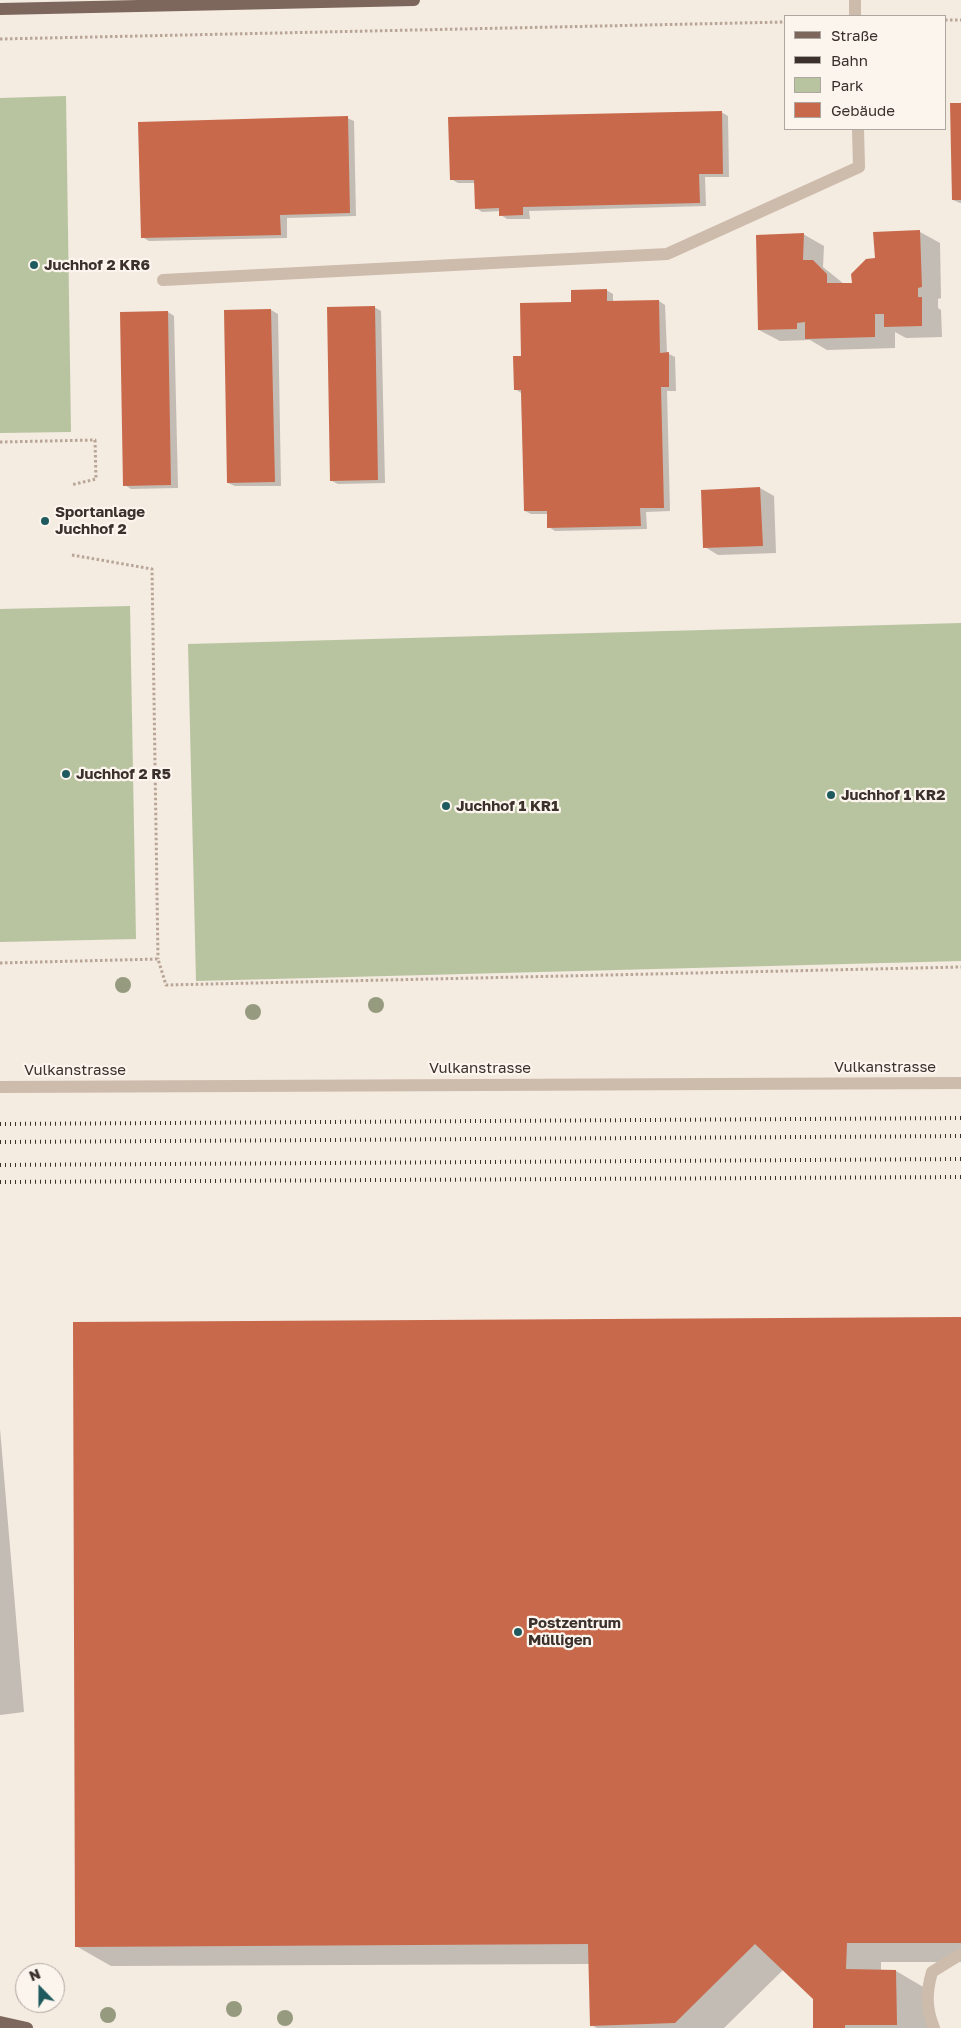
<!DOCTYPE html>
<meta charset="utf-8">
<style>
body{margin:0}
#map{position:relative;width:961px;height:2028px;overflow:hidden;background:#f4ebe1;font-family:"Golos Text",sans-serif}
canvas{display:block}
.legend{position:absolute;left:784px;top:15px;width:162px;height:115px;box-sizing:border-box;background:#fbf5ee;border:1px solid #aea6a0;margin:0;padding:6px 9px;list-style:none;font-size:15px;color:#3b302b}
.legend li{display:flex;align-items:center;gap:10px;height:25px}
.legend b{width:25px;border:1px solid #aea6a0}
.north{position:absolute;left:15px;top:1963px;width:50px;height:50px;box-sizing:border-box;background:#fbf5ee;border:1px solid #aea6a0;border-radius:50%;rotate:338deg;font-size:14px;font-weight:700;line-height:20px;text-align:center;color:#3b302b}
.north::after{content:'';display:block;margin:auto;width:18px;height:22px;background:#1f5a5e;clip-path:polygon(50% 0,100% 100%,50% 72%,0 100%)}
</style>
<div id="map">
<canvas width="961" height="2028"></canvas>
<ul class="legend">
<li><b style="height:6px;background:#7d675c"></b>Straße</li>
<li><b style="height:6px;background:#3b302b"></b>Bahn</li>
<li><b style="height:14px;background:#b8c4a0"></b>Park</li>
<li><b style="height:14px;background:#c8694b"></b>Gebäude</li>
</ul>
<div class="north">N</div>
</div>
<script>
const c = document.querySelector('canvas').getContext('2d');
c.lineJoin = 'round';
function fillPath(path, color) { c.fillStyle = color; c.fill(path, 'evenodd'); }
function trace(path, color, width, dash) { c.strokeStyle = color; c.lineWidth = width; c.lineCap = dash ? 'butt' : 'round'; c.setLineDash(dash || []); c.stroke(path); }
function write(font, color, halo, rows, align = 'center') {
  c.font = font + ' "Golos Text",sans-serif'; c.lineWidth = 4.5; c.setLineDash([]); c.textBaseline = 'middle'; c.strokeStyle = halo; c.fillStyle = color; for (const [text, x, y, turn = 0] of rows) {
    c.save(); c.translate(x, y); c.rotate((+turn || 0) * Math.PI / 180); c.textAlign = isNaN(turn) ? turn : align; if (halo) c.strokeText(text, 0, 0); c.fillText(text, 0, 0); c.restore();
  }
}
fillPath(new Path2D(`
 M66,96L71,432L0,433V98Z
 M130,606L136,939L0,942V609Z
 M961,623V961L196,981L188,644Z`), '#b8c4a0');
fillPath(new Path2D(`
 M961,104V203H960L953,200Z
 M721,112L728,116L729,177H705L706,206L529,211L530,219H507L501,215V211L482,212L476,208L475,183H458L451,179Z
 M347,118L354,121L356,216L287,218V238L149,241L142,237Z
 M920,232L940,243L941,298L938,299V308L941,310L942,337L906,338L895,332V348L827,350L810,340L780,341L759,330L803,234L824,246L823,267L844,284H853L876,260Z
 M606,290L613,294V302L659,301L665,305L667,353L675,357L676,391H667L670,511L646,512L647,529L555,531L549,527L548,514H531L525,511L521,393L515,389L522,357L573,303Z
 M374,307L381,311L385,483L338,484L332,481Z
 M271,310L278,314L281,486H235L228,483L225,311Z
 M168,312L174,316L178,488L131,489L125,485Z
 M760,488L774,496L776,553L718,555L705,547Z
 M961,1319V1962H881V1971H896L930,1991L931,2028H814V1998L784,1969L724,2028H597L591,2025L589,1964L111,1966L76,1946Z
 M0,1429L24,1712L0,1715Z`), '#0003');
fillPath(new Path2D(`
 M950,103H961V200H952Z
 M722,111L723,174H699L700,203L523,207V215L499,216V208L475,209L474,180H450L448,117Z
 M348,116L350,213L280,215L281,235L141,238L138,122Z
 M920,230L922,287L918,288V297H922V326L884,327V314H875V337L805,339V322L797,323V329L758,330L756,235L804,233L803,260H813L827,274V283H852L851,274L866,259L875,258L873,232Z
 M607,289V301L659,300L660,353L669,352V387H661L664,508H640L641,526L547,528V511H524L521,390H514L513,356H521L520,303L571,302V290Z
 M375,306L378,480L330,481L327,307Z
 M271,309L275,482L227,483L224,310Z
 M168,311L171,485L123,486L120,312Z
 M760,487L763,546L703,548L701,490Z
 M961,1317V1943H847L846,1969L896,1970L897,2025H845V2028H813V1999L755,1944L675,2023L590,2026L588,1944L75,1947L73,1322Z`), '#c8694b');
trace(new Path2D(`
 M945,20H961
 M0,39L785,22
 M0,442L95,440L96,479L71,485
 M72,555L152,569L158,959
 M0,963L158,959L166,985L961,967`), '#b9a596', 3, [2.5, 2.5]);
trace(new Path2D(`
 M855,16V0
 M163,280L667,254L859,167L858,129
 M0,1087L961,1083
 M934,2028C926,2008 926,1993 932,1972L961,1954`), '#cdbbac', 12);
trace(new Path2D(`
 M0,9L414,0
 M0,2022L27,2028`), '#7d675c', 12);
trace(new Path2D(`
 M0,1124L961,1118
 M0,1142L961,1136
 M0,1165L961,1159
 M0,1182L961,1177`), '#3b302b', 4, [1, 4]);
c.fillStyle = '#969b7f';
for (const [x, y] of [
 [123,985],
 [376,1005],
 [253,1012],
 [234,2009],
 [108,2015],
 [285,2018]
]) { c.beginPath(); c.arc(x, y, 8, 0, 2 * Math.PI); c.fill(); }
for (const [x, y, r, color] of [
 [34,265,5,"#1f5a5e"],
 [45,521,5,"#1f5a5e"],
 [66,774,5,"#1f5a5e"],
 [831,795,5,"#1f5a5e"],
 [446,806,5,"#1f5a5e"],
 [518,1632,5,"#1f5a5e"]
]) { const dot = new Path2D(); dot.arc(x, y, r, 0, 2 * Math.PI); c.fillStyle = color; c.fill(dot); trace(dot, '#fbf5ee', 2); }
write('bold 15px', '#3b302b', '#fbf5ee', [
 ["Juchhof 2 KR6",44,265],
 ["Sportanlage",55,512],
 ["Juchhof 2",55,529],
 ["Juchhof 2 R5",76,774],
 ["Juchhof 1 KR2",841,795],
 ["Juchhof 1 KR1",456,806],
 ["Postzentrum",528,1623],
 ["Mülligen",528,1640]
], 'left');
write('15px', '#3b302b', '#fbf5ee', [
 ["Vulkanstrasse",885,1067],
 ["Vulkanstrasse",480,1068],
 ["Vulkanstrasse",75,1070]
]);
</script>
